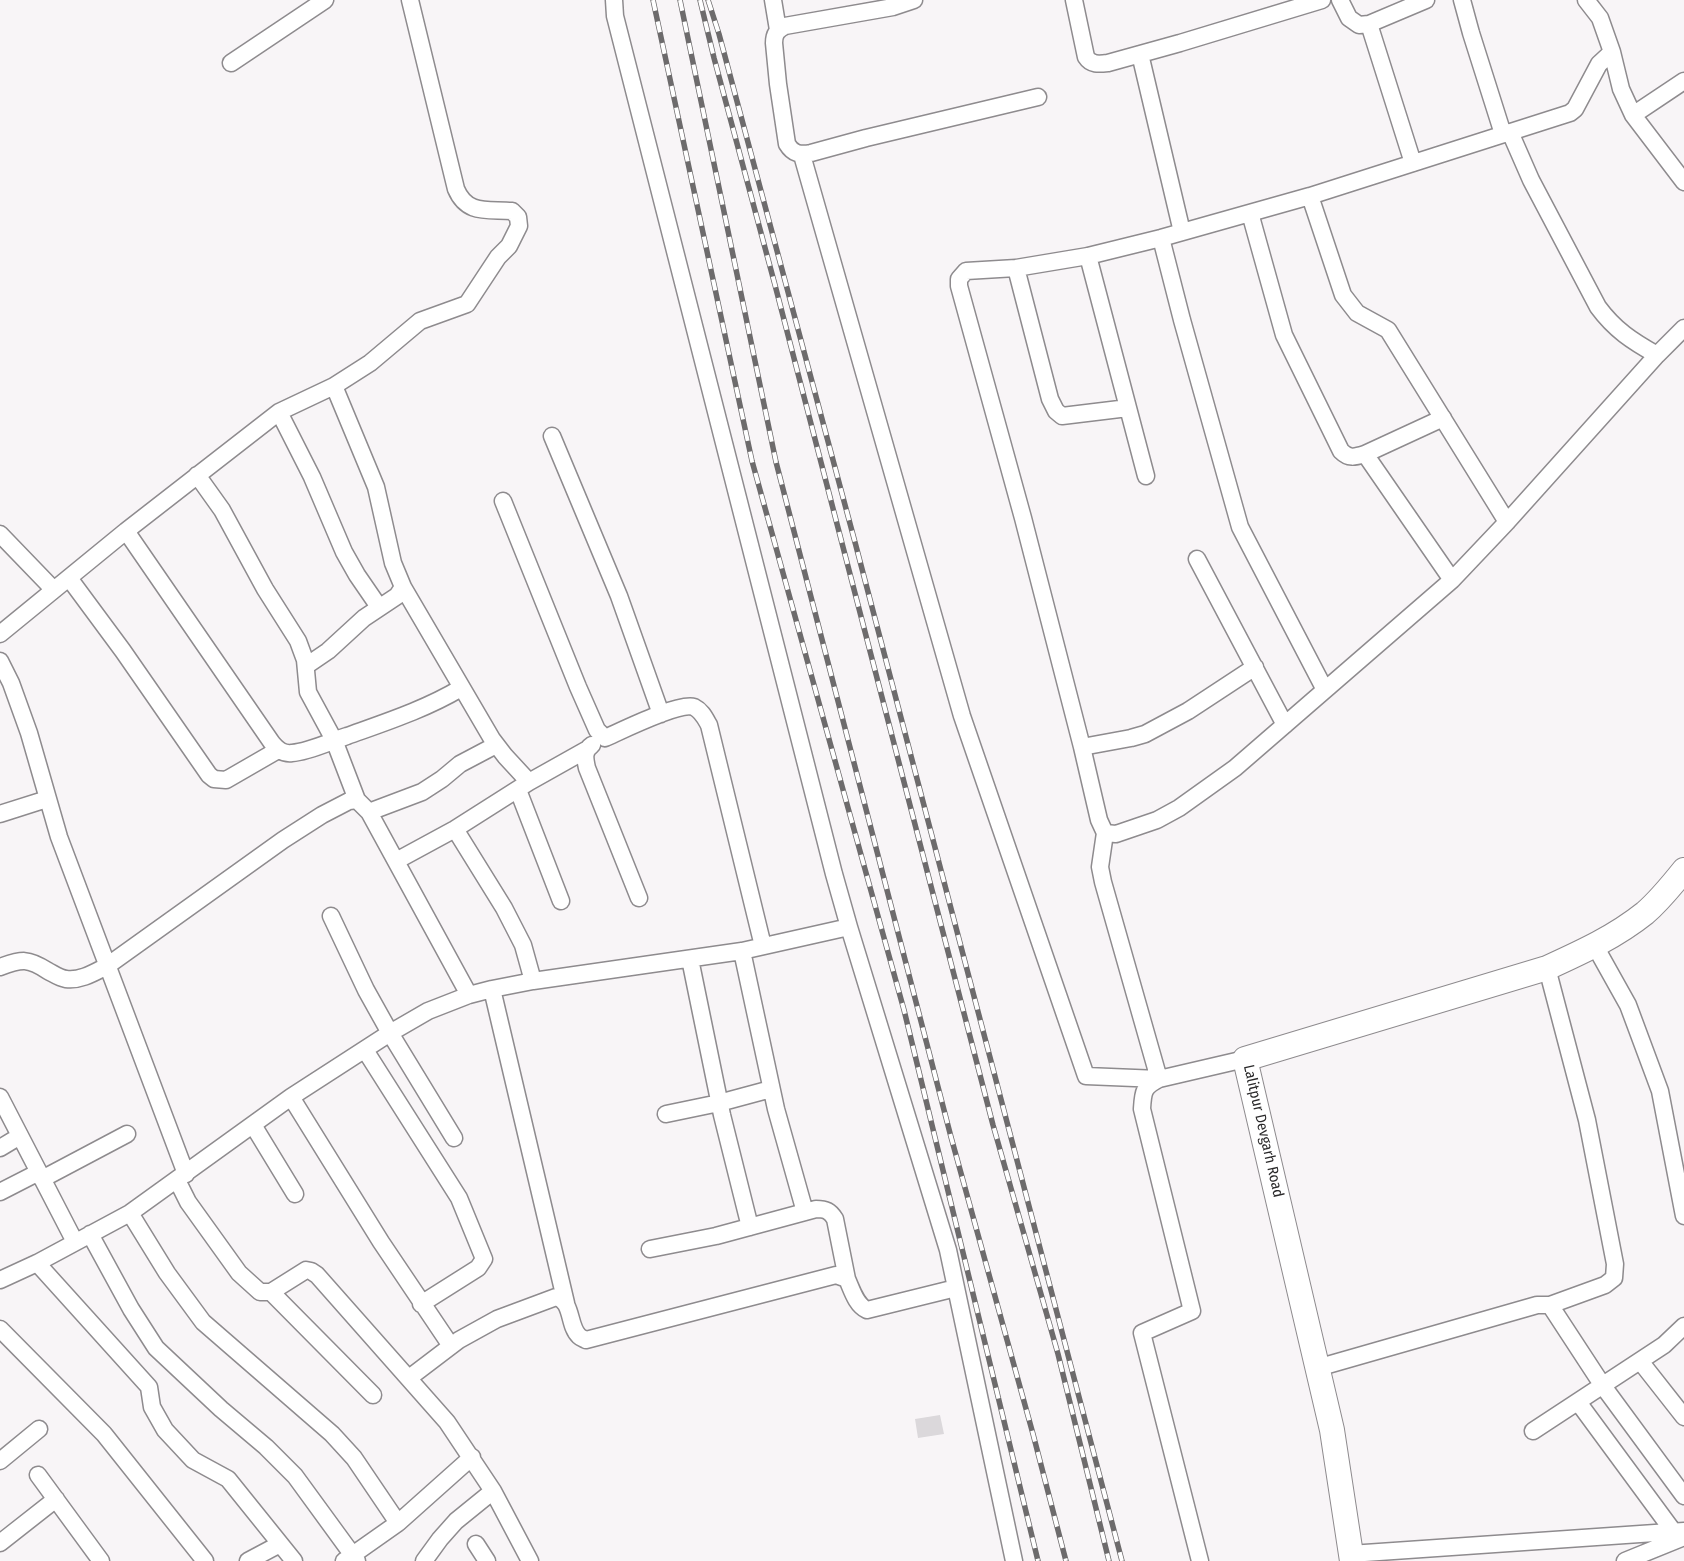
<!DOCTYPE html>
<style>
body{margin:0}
canvas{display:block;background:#f8f5f7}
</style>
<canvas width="1684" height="1561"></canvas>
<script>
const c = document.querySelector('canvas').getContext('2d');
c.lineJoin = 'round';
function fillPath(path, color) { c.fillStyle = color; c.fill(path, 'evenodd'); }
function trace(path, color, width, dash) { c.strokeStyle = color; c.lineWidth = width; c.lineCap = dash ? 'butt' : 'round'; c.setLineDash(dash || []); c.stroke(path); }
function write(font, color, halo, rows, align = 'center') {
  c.font = font + ' "Fira Sans Condensed",sans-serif'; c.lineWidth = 5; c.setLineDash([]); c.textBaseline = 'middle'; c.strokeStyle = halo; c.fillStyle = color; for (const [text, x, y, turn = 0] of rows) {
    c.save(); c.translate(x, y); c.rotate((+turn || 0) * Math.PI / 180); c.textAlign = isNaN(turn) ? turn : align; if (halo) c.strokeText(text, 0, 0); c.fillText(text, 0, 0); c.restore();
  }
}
fillPath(new Path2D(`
 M940,1415L944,1434L918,1438L915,1419Z`), '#dbd8db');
const minor = new Path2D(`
 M614,0L615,16L834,874L849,927L948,1250L1014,1561
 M773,0L778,30
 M914,0L893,7L785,26C777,30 774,34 774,43L778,84L787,144C793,154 800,155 811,153L866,138L1038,97
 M1074,0L1086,57C1091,65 1099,64 1108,63L1180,43L1322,0
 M1340,0L1349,18L1359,25L1369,24L1426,0
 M1462,0L1471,33L1503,134
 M1586,0L1600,18L1612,52L1621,89L1633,115L1684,182
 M1369,24L1413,163
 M1612,52L1599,64L1575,109L1570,113L1310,196L1161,238L1088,256L1016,268L966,271L959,279V286L1023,518L1082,747L1099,820L1105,833L1116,834L1157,820L1179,808L1235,768L1452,580L1507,522L1657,355L1684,328
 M1140,54L1182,232
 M231,63L325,0
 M1633,115L1684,81
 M1510,132L1531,180L1598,307C1615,330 1632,341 1657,355
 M802,155L962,716L1086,1076L1159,1079L1103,882L1100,867L1105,833
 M1310,196L1343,295L1357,313L1388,330L1507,522
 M1250,213L1284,335L1341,451C1349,459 1355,457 1365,454L1443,418
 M1161,238L1182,320L1240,527L1325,690
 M1088,256L1146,476
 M1016,268L1050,399L1056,411L1062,416L1128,408
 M279,412L312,477L344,552L357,575L379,607
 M552,436L619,596L661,714
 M1365,454L1452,580
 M197,475L222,510L265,589L298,641L305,660L308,692L334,740L357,800
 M503,501L578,687L597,730L605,738C621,731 679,702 694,707C702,711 705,718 709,725L763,946
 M126,531L272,743C278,750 283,754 292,753C309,752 331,741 347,736C386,722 426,709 461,688
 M0,534L54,590
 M1197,559L1285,725
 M69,578L123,651L209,775L214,779L226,780L278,750
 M403,587L492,739L505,756L529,782
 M0,634L126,531L279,412L334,386L370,363L420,321L467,304L498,257L509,246L519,226L518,217L512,211C487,209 467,215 456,189L410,0
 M0,661L11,683L29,733L59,837L186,1174
 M306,666L328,651L364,618L397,596L403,587L393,563L376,487L334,386
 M592,745C583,751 585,759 587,768L639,898
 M1082,747L1131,738L1145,734L1188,711L1255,667
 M518,790L561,901
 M369,812L422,792L442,779L460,764L496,745
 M0,814L47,799
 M455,829L504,908L523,945L533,981
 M396,861L455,829L529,782L586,750
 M331,916L366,990L390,1033L454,1138
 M1595,946L1628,1005L1660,1091L1684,1216
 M742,951L776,1109L805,1212
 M690,959L722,1115L750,1227
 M0,967C22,959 28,958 48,971C54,974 59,978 66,979C81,981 95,972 107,966L283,840L322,815L349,801L357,800L369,812L469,995
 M1547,968L1587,1120L1615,1264L1614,1278L1605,1285L1550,1305
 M492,989L566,1303
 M365,1050L459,1198L484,1259L478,1268L421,1304
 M0,1097L75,1242
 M291,1097L381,1242L451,1346
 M666,1114L719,1103L771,1089
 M253,1125L295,1194
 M0,1148L20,1136
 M42,1179L127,1134
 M177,1180L188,1202L239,1273L260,1292H271L306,1270L311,1271L317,1275L447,1422L493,1491L530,1561
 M0,1192L39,1172
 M130,1213L167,1273L203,1322L332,1434L354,1458L398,1523
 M90,1234L131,1309L156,1348L221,1409L266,1447L295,1476L357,1561
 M650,1249L716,1236L816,1209C826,1209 830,1211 835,1219L847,1279
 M37,1263L149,1387L152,1407L165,1430L193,1460L228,1479L294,1561
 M0,1280L37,1263L130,1213L291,1097L390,1033L428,1011L469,995L492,989L533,981L742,951L849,927
 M271,1292L373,1395
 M0,1329L104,1434L205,1561
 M1640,1361L1684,1417
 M1317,1368L1537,1305H1550L1603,1386L1684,1496
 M409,1378L459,1340L497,1319L556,1297C573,1301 568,1326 579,1336C581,1338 584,1339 586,1340L836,1275L847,1279C852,1290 856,1305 867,1310L956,1288
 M1578,1402L1673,1531
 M1533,1431L1664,1345L1684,1326
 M0,1461L39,1429
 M38,1475L101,1561
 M0,1543L56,1499
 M476,1544L487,1561
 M1350,1554L1684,1531
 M248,1561L280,1544
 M344,1561L398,1523L472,1457
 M424,1561L440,1539L456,1521L493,1491
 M1200,1561L1142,1333L1192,1311L1142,1109C1143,1092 1143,1087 1159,1079L1245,1059
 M1625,1561L1684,1537`);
const secondary = new Path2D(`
 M1352,1561L1332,1430L1245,1059L1547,968C1582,952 1615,937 1645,913C1660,900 1672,885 1684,870`);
trace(minor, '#8e8b8e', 19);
trace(secondary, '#8e8b8e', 26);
trace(minor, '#fff', 16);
trace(secondary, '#fff', 24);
const rail = new Path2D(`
 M653,0L752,461L904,1010L1038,1561
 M680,0L776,462L951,1137L1033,1434L1066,1561
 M700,0L714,58L775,285L993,1125L1058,1354L1109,1561
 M708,0L719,34L856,546L1122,1561`);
trace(rail, '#6d6b6c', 5.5);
trace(rail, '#fff', 4, [11]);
write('15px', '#2a292a', '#fff', [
 ["Lalitpur Devgarh Road",1263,1131,77]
]);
</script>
